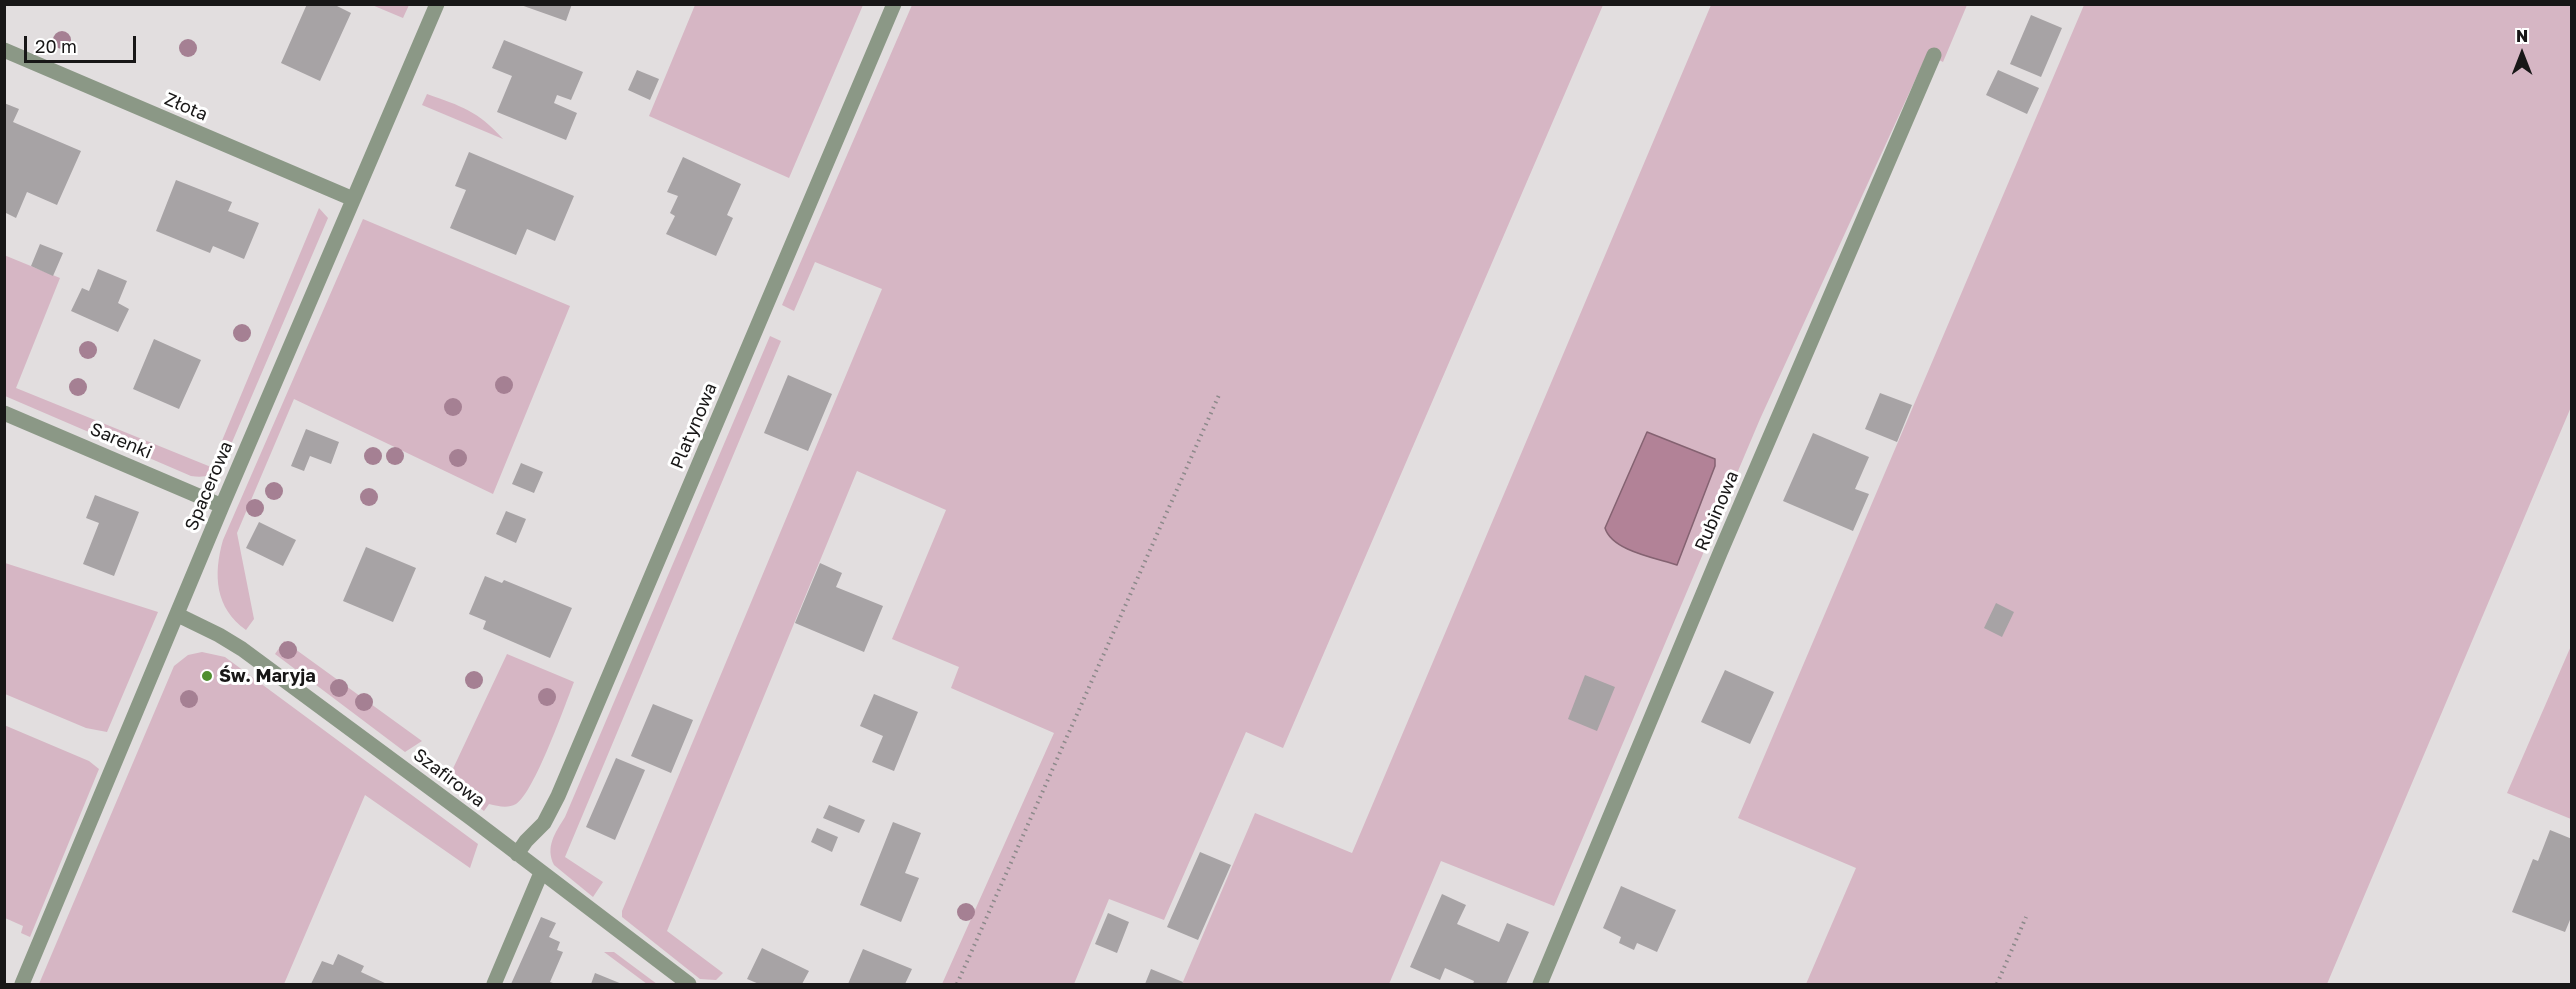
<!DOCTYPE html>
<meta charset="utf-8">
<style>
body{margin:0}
#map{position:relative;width:2576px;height:989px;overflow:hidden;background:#e2dedf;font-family:"Golos Text",sans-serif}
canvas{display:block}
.frame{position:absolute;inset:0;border:6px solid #181717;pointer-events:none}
.north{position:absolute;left:2492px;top:24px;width:60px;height:60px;-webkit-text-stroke:4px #fff;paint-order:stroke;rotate:0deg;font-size:16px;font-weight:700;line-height:24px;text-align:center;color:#181717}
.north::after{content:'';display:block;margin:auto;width:21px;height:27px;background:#181717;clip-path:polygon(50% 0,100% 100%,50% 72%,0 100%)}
.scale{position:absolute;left:24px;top:36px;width:112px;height:27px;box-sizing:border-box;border:3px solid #181717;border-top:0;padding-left:8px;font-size:18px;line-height:21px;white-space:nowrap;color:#181717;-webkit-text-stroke:4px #fff;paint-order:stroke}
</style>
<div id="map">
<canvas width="2576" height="989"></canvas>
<div class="frame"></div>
<div class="north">N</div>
<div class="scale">20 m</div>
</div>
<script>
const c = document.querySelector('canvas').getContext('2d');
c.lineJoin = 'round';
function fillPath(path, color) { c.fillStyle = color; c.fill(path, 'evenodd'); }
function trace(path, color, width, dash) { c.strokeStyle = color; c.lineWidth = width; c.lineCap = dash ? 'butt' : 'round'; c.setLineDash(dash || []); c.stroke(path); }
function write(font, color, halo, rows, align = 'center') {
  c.font = font + ' "Golos Text",sans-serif'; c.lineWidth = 6; c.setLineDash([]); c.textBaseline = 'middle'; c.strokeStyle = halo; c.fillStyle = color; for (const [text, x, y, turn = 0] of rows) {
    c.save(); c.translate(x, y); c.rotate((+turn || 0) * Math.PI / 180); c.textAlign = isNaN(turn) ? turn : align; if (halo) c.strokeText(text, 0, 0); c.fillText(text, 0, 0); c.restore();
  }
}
fillPath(new Path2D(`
 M372,5H409L403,18Z
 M695,5H863L789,178L649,116Z
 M912,5H1603L1283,748L1246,732L1164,920L1109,899L1074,984H942L1054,733L951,688L959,667L892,639L946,510L857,471L667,931L723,973L716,980L700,979L622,917V911L882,289L815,262L794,311L782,305Z
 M1711,5H1967L1943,62L1927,54L1760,419L1554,906L1441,861L1389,984H1182L1255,813L1352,853Z
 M2084,5H2571V407L2327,984H1806L1856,868L1738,818Z
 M427,94C461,106 478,111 503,139L422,105Z
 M319,208L328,218L221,468C211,476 204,478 191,476L5,396L4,255L60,278L16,388L211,467Z
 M363,219L570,306L493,494L294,399L237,533L254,619L246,630C215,608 213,575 223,540Z
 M770,336L781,341L565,857L603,882L593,897L554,865C545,847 555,833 565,817Z
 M5,563L158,612L107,732L86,728L5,694Z
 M284,641L422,741L405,752L275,654Z
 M2571,646V819L2507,793Z
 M202,652L225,657L478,844L470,868L365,795L284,984H39L174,666L188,655Z
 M507,654L574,682C565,705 534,793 516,804C507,809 498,806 489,804L484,811L449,786L450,775Z
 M4,725L89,761L99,769L30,937L21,933L23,926L5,918Z
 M604,952H614L657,984H647Z`), '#d6b6c4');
const water = new Path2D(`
 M1647,432L1715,459V466L1677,565C1656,558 1612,551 1605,528Z`);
fillPath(water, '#b28297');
trace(water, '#846271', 1.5);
fillPath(new Path2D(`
 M307,4H333L351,13L320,81L281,63Z
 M518,4H572L566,21Z
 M2031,15L2062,28L2041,77L2010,64Z
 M504,40L583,72L571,100L557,95L554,103L577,113L566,140L497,112L512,76L492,68Z
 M637,70L659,79L650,100L628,90Z
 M1998,70L2039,88L2027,114L1986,95Z
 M4,103L19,109L13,122L81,151L57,205L27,192L16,218L4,212Z
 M469,152L574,196L555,241L527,229L516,255L450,228L466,190L455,186Z
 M683,157L741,184L727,215L733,218L716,256L666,234L675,216L670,213L678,196L667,192Z
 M176,180L232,202L228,211L259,223L244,259L213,246L210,253L156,231Z
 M40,244L63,253L53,276L31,266Z
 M98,269L127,281L118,303L129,309L118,332L71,311L82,288L89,291Z
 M154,339L201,360L179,409L133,389Z
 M788,375L832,394L808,451L764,433Z
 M1880,393L1912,405L1897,442L1865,429Z
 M306,429L339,442L331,464L310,456L304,471L291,466Z
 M1813,433L1869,457L1855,489L1869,494L1853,531L1783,501Z
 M521,463L543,472L534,493L512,484Z
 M95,495L139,512L114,576L83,564L99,523L86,518Z
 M506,511L526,519L516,543L496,534Z
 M259,522L296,540L283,566L246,548Z
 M366,547L416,568L393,622L343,601Z
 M820,563L842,573L836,587L883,606L864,652L795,623Z
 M485,576L502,583L504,580L572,608L550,658L483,629L486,621L469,614Z
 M1996,603L2014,612L2002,637L1984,628Z
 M1725,670L1774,692L1750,744L1701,722Z
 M1585,675L1615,687L1597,731L1568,719Z
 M874,694L918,712L894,771L872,762L883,736L860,726Z
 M653,704L693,720L671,773L631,756Z
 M616,758L645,770L615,840L586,827Z
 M829,805L865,820L859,833L823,818Z
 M893,822L921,833L905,873L919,878L901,922L860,905Z
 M817,828L838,837L832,852L811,842Z
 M2550,830L2572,839V915L2565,932L2512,912L2533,859L2538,861Z
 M1200,852L1231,865L1198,940L1167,927Z
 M1621,886L1676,910L1657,952L1637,943L1634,950L1619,943L1621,937L1603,928Z
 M1442,894L1466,905L1457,924L1499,942L1507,923L1529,932L1506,984H1473L1474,981L1445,968L1440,980L1410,967Z
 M1108,913L1129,922L1117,953L1095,944Z
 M541,917L556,923L549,937L560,942L557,950L563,952L550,982L556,984H511Z
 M762,948L809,971L802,984H759L747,979Z
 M863,949L912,969L905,984H848Z
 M338,954L364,966L361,972L387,984H311L322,961L333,965Z
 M1151,969L1183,982L1182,984H1145Z
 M595,973L622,984H591Z`), '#a7a3a5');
trace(new Path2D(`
 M957,984L1219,395
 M1997,984L2026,917`), '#8c898a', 4, [1.5, 4.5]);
trace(new Path2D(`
 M4,50L353,199
 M4,413L222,506
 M178,615L219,635L242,649L472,819L689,984
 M517,854L526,841L544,823L558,796L894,4
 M22,984L222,506L437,4
 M494,984L541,873
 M1540,984L1720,553L1934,55`), '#8b9886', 15);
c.fillStyle = '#a58093';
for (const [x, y] of [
 [62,40],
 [188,48],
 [242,333],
 [88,350],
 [504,385],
 [78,387],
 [453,407],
 [373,456],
 [395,456],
 [458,458],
 [274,491],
 [369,497],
 [255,508],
 [288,650],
 [474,680],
 [339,688],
 [547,697],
 [189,699],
 [364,702],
 [966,912]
]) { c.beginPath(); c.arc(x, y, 9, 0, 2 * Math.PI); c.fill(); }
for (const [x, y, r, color] of [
 [207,676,6,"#4f8e2f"]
]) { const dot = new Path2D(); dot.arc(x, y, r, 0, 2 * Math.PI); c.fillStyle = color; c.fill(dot); trace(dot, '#fff', 2); }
write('18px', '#181717', '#fff', [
 ["Złota",186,107,23],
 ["Platynowa",694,426,-67],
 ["Sarenki",121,441,23],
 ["Spacerowa",209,486,-67],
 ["Rubinowa",1717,511,-67],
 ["Szafirowa",449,778,37]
]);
write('bold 18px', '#181717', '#fff', [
 ["Św. Maryja",219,676]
], 'left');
</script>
